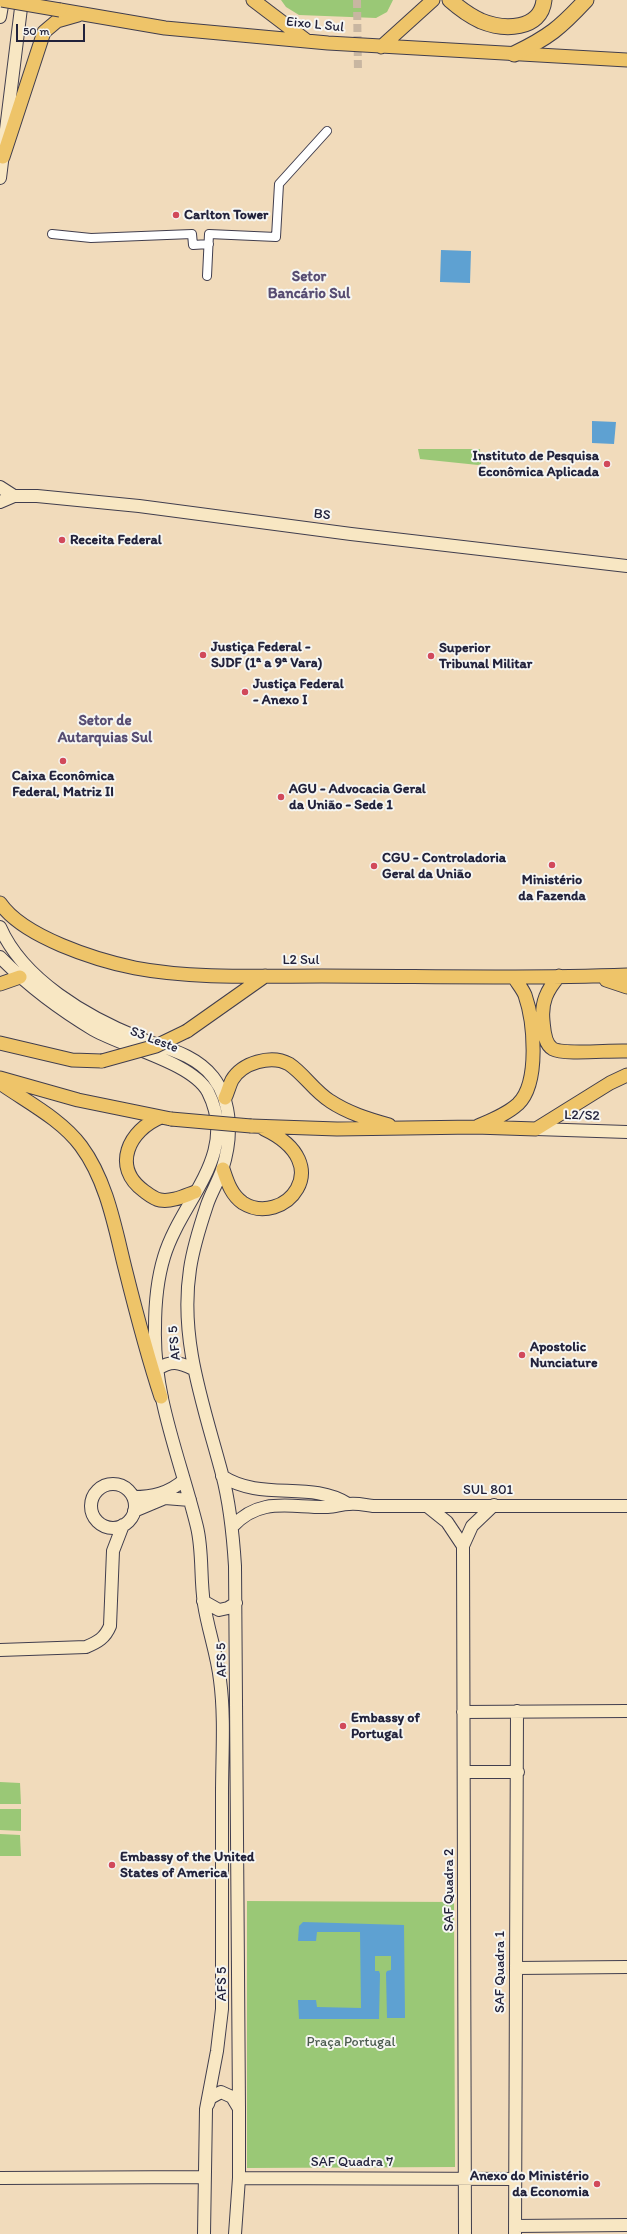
<!DOCTYPE html>
<meta charset="utf-8">
<style>
body{margin:0}
#map{position:relative;width:627px;height:2234px;overflow:hidden;background:#f1dbbb;font-family:Itim,sans-serif}
canvas{display:block}
.scale{position:absolute;left:16px;top:24px;width:69px;height:18px;box-sizing:border-box;border:2px solid #22223b;border-top:0;padding-left:5px;font-size:12px;line-height:14px;white-space:nowrap;color:#22223b;-webkit-text-stroke:3px #f6f6f2;paint-order:stroke}
</style>
<div id="map">
<canvas width="627" height="2234"></canvas>
<div class="scale">50 m</div>
</div>
<script>
const c = document.querySelector('canvas').getContext('2d');
c.lineJoin = 'round';
function fillPath(path, color) { c.fillStyle = color; c.fill(path, 'evenodd'); }
function trace(path, color, width, dash) { c.strokeStyle = color; c.lineWidth = width; c.lineCap = dash ? 'butt' : 'round'; c.setLineDash(dash || []); c.stroke(path); }
function write(font, color, halo, rows, align = 'center') {
  c.font = font + ' Itim,sans-serif'; c.lineWidth = 4; c.setLineDash([]); c.textBaseline = 'middle'; c.strokeStyle = halo; c.fillStyle = color; for (const [text, x, y, turn = 0] of rows) {
    c.save(); c.translate(x, y); c.rotate((+turn || 0) * Math.PI / 180); c.textAlign = isNaN(turn) ? turn : align; if (halo) c.strokeText(text, 0, 0); c.fillText(text, 0, 0); c.restore();
  }
}
fillPath(new Path2D(`
 M281,0H393L387,12L376,18L299,15L286,7Z
 M418,449H480L481,464L478,465L420,459Z
 M0,1782L20,1783L21,1804H0Z
 M0,1809H21V1831L0,1830Z
 M0,1834L20,1835L21,1856H0Z
 M247,1901L454,1902L455,2167L247,2168Z`), '#9ac876');
fillPath(new Path2D(`
 M441,250L471,251L470,283L440,282Z
 M592,421L616,422L614,444L592,443Z
 M303,1922L404,1925L405,2018H387L386,1973L387,1971L391,1970V1956H375V1971H379L380,1974L379,2019H299L298,2000H316L317,2007L361,2008L360,1932H317L316,1941H298L299,1926Z`), '#5ea1d2');
trace(new Path2D(`
 M357,0L358,72`), '#c8b6a1', 8, [8, 4]);
const street = new Path2D(`
 M52,234L91,238L192,234L193,245L209,244
 M207,276L209,234L276,237L279,184L327,131`);
const secondary = new Path2D(`
 M0,17L3,0
 M0,178L22,0
 M0,487L14,496
 M0,502L14,496H37L139,506L351,534L627,566
 M0,927C23,980 87,1017 139,1038C165,1048 195,1054 213,1077C233,1103 232,1140 222,1170C218,1182 211,1193 207,1205C200,1226 193,1248 190,1269C179,1340 204,1406 222,1474C230,1504 233,1534 235,1566L239,2108V2178L235,2234
 M0,957C28,986 59,1009 94,1030C124,1047 193,1063 208,1092C240,1155 181,1200 164,1257C157,1280 155,1305 155,1328C153,1397 181,1461 197,1527C203,1552 200,1578 204,1604C208,1630 217,1654 220,1680C225,1717 222,1756 222,1794C222,1865 222,1937 222,2009L217,2051L206,2109L204,2234
 M536,1129L627,1132
 M158,1369C171,1360 179,1362 193,1369
 M222,1476C262,1502 310,1480 348,1504
 M91 1506a22 22 0 1 1 44 0a22 22 0 1 1-44 0Z
 M133,1497C153,1497 169,1493 184,1480
 M427,1506L447,1522L463,1546
 M134,1511L165,1498L190,1500
 M233,1526C261,1496 291,1508 328,1507C335,1507 342,1504 349,1504C357,1503 365,1505 373,1506H627
 M203,1601L219,1610L228,1608L236,1603
 M0,1650L86,1647C98,1642 105,1638 110,1626L113,1551L123,1525
 M463,1712L627,1711
 M464,1772H518
 M516,1968L627,1967
 M208,2104L210,2098L221,2092L232,2097L238,2107
 M0,2178L204,2177
 M239,2178L515,2179
 M515,2226L627,2225
 M465,2234L463,1546L472,1526L494,1505
 M515,2234L517,1711`);
const primary = new Path2D(`
 M253,0L307,41
 M60,10L165,28L328,43L627,60
 M381,47L433,0
 M3,157L44,32L57,21L78,15
 M0,903C23,937 96,960 135,968C192,979 263,976 322,976C424,976 526,979 627,975
 M559,976C547,990 541,1002 543,1021C544,1030 544,1044 553,1049C564,1055 611,1050 627,1051
 M606,980L627,987
 M0,984L20,977
 M187,1031L265,976
 M0,1043L72,1060L102,1061
 M0,1078L78,1100L171,1119
 M0,1083C27,1102 61,1119 81,1146C107,1181 115,1228 125,1268C136,1312 147,1355 161,1397
 M225,1098C228,1092 229,1086 232,1080C242,1063 271,1054 289,1064C304,1074 314,1091 330,1101C348,1113 368,1119 389,1125
 M161,1117C129,1130 111,1167 144,1191C148,1194 154,1199 160,1200C172,1202 184,1196 195,1192
 M251,1126L337,1129L475,1127L536,1129L610,1083L627,1075
 M478,1126C492,1120 507,1114 518,1104C540,1083 534,1021 525,995C522,988 517,983 514,977
 M223,1169C227,1181 231,1195 243,1203C283,1228 340,1165 264,1129`);
const highway = new Path2D(`
 M450,0C459,8 470,16 481,21C503,30 541,31 544,0
 M514,54C549,37 560,28 586,0`);
trace(street, '#413e4e', 10);
trace(secondary, '#413e4e', 14);
trace(primary, '#413e4e', 15);
trace(highway, '#413e4e', 17);
trace(street, '#fff', 8);
trace(secondary, '#f8e7c3', 12);
trace(primary, '#eec469', 13);
trace(highway, '#eec469', 15);
const primaryBridge = new Path2D(`
 M2,0L60,10
 M102,1061L156,1046L187,1031
 M171,1119L251,1126`);
trace(primaryBridge, '#413e4e', 15, []);
trace(primaryBridge, '#eec469', 13);
for (const [x, y, r, color] of [
 [176,215,4,"#d1495b"],
 [607,464,4,"#d1495b"],
 [62,540,4,"#d1495b"],
 [203,655,4,"#d1495b"],
 [431,656,4,"#d1495b"],
 [245,692,4,"#d1495b"],
 [63,761,4,"#d1495b"],
 [281,797,4,"#d1495b"],
 [552,865,4,"#d1495b"],
 [374,866,4,"#d1495b"],
 [522,1355,4,"#d1495b"],
 [343,1726,4,"#d1495b"],
 [112,1865,4,"#d1495b"],
 [597,2184,4,"#d1495b"]
]) { const dot = new Path2D(); dot.arc(x, y, r, 0, 2 * Math.PI); c.fillStyle = color; c.fill(dot); trace(dot, '#f6f6f2', 1.5); }
write('14px', '#22223b', '#f6f6f2', [
 ["Eixo L Sul",315,25,6],
 ["BS",322,515,7],
 ["L2 Sul",301,960],
 ["S3 Leste",154,1040,21],
 ["L2/S2",582,1116,2],
 ["AFS 5",175,1343,-95],
 ["SUL 801",488,1490],
 ["AFS 5",222,1660,-91],
 ["SAF Quadra 2",449,1890,-90],
 ["SAF Quadra 1",500,1972,-90],
 ["AFS 5",222,1984,-90],
 ["SAF Quadra 7",352,2162]
]);
write('bold 14px', '#22223b', '#f6f6f2', [
 ["Carlton Tower",184,215],
 ["Instituto de Pesquisa",599,456,"right"],
 ["Econômica Aplicada",599,472,"right"],
 ["Receita Federal",70,540],
 ["Justiça Federal -",211,647],
 ["SJDF (1ª a 9ª Vara)",211,663],
 ["Superior",439,648],
 ["Tribunal Militar",439,664],
 ["Justiça Federal",253,684],
 ["- Anexo I",253,700],
 ["Caixa Econômica",63,776,"center"],
 ["Federal, Matriz II",63,792,"center"],
 ["AGU - Advocacia Geral",289,789],
 ["da União - Sede 1",289,805],
 ["CGU - Controladoria",382,858],
 ["Geral da União",382,874],
 ["Ministério",552,880,"center"],
 ["da Fazenda",552,896,"center"],
 ["Apostolic",530,1347],
 ["Nunciature",530,1363],
 ["Embassy of",351,1718],
 ["Portugal",351,1734],
 ["Embassy of the United",120,1857],
 ["States of America",120,1873],
 ["Anexo do Ministério",589,2176,"right"],
 ["da Economia",589,2192,"right"]
], 'left');
write('14px', '#4c5c50', '#f6f6f2', [
 ["Praça Portugal",351,2042]
]);
write('bold 15px', '#574d72', '#f6f6f2', [
 ["Setor",309,277],
 ["Bancário Sul",309,294],
 ["Setor de",105,721],
 ["Autarquias Sul",105,738]
]);
</script>
